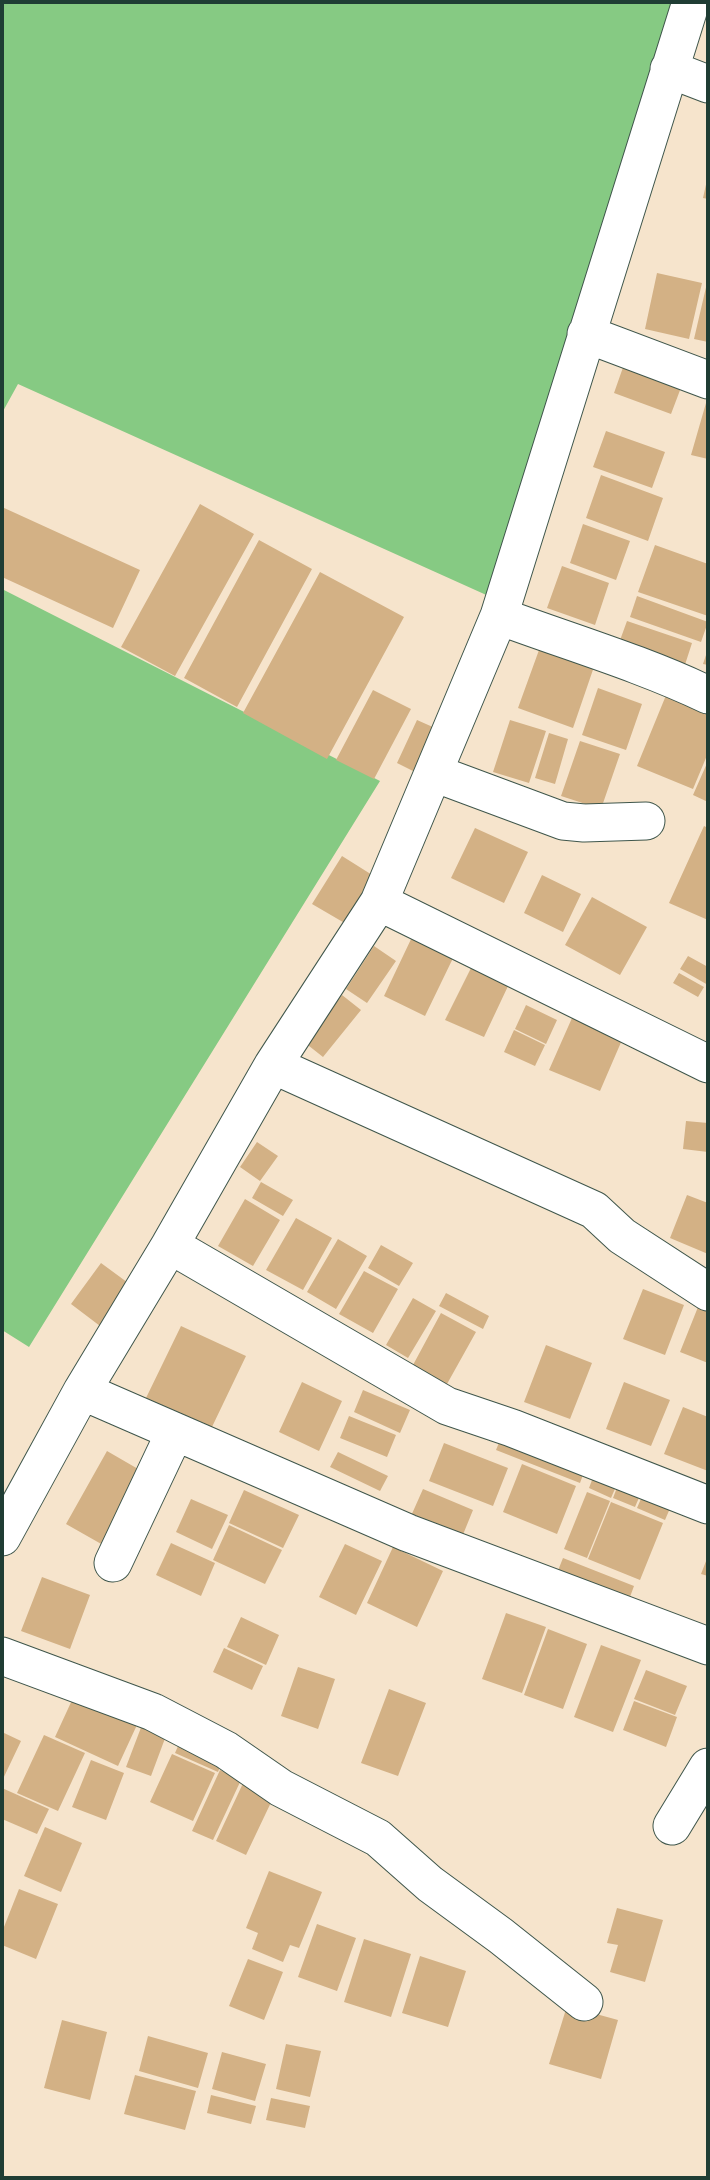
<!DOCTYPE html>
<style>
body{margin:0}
#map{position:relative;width:710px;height:2180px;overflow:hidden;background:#f6e4cc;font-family:"IM FELL English",serif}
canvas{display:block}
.frame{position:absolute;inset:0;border:4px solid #1f3d34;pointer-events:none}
</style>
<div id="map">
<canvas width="710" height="2180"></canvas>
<div class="frame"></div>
</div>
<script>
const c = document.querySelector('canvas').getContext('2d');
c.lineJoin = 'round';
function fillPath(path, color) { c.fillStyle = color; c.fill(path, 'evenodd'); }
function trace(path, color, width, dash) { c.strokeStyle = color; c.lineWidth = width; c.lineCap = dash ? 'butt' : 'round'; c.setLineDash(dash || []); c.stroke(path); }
fillPath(new Path2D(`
 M2,2H688L493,598L18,384L2,413Z
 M2,589L380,781L29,1347L2,1330Z`), '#86ca83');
fillPath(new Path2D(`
 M707,180H708V199L703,198Z
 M657,273L702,283L689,339L645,329Z
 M707,283H708V342L694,339Z
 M627,356L685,377L671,414L614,393Z
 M706,403L708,404V459L691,455Z
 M606,431L665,452L652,488L593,467Z
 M601,475L663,498L648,541L586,518Z
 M200,504L254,534L175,676L121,647Z
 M2,507L140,570L113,628L2,577Z
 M583,524L630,541L616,580L570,563Z
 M259,540L312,569L237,707L184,678Z
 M655,545L708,564V616L638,592Z
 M562,566L609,583L595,625L547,608Z
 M320,572L404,617L327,759L243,713Z
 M637,596L708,622L701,642L630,617Z
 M627,621L692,643L681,677L615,654Z
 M543,639L597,658L573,728L518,708Z
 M708,649V665L703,664Z
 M598,688L642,704L626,750L582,735Z
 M669,688L708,703V753L693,789L637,766Z
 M373,690L411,709L374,779L336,760Z
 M417,720L444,732L423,776L397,763Z
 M510,720L546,731L529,783L493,772Z
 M549,733L568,739L555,784L535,778Z
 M580,741L620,754L601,809L561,796Z
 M708,761V802L693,795Z
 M704,826L708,828V920L669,903Z
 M475,828L528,852L504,903L451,878Z
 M342,856L377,878L348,925L312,904Z
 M542,875L581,894L563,932L524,913Z
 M592,897L647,927L620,975L565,945Z
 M413,935L455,954L425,1016L384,996Z
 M374,946L396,961L367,1003L346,989Z
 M688,956L708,967V985L680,969Z
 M472,966L509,984L484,1037L445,1020Z
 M679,973L704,987L698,997L673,983Z
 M342,995L361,1010L323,1057L304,1042Z
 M526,1005L557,1020L546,1044L515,1029Z
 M572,1018L622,1040L600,1091L549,1070Z
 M514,1030L545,1045L535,1066L504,1052Z
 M686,1121L708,1123V1152L683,1149Z
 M257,1142L278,1156L260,1181L240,1167Z
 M261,1182L293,1200L283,1216L252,1198Z
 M687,1195L708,1203V1254L670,1238Z
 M245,1199L280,1220L253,1266L218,1246Z
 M296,1218L332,1238L303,1290L266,1270Z
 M338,1239L367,1256L336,1309L307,1292Z
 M381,1245L413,1263L399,1286L368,1268Z
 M101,1263L135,1288L104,1329L71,1304Z
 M364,1271L398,1289L373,1333L339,1314Z
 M643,1289L684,1305L665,1355L623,1339Z
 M446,1293L489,1316L483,1329L439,1306Z
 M413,1298L436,1311L408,1358L386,1345Z
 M700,1302L708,1305V1363L680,1352Z
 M441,1313L476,1332L447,1384L413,1365Z
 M181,1326L246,1356L211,1429L146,1398Z
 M546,1345L592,1363L570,1419L524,1402Z
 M302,1382L342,1401L319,1451L279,1432Z
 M624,1382L670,1400L651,1446L606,1429Z
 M363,1390L410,1410L400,1433L354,1412Z
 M683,1407L708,1417V1471L664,1454Z
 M349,1416L396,1435L387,1457L340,1438Z
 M505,1428L588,1461L580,1483L496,1450Z
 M444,1443L508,1468L493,1506L429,1481Z
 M107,1451L145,1473L103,1545L66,1524Z
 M338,1452L388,1476L380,1491L330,1467Z
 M522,1464L576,1486L557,1534L503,1512Z
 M597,1467L620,1477L611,1498L589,1488Z
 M621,1477L644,1486L635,1507L613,1498Z
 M646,1487L674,1499L665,1520L637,1508Z
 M423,1489L473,1510L462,1537L411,1516Z
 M244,1490L299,1515L283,1548L229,1523Z
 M587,1492L610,1501L587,1558L564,1549Z
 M191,1499L228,1515L212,1549L176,1532Z
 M611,1502L663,1523L640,1580L588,1559Z
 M229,1525L282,1550L265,1584L213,1560Z
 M171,1543L215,1563L201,1596L156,1575Z
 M345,1544L382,1561L356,1615L319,1597Z
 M393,1547L443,1571L417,1627L367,1603Z
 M708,1556V1576L701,1574Z
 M563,1558L634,1586L627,1605L555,1578Z
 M42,1577L90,1595L70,1649L21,1631Z
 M506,1613L546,1627L522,1693L482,1679Z
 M241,1617L279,1635L266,1665L227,1647Z
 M548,1629L587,1644L563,1709L524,1695Z
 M601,1645L641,1660L613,1732L574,1717Z
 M224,1648L263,1666L252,1690L213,1672Z
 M298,1667L335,1679L318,1729L281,1716Z
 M646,1670L687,1686L675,1715L634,1699Z
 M79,1685L142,1714L118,1766L55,1737Z
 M389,1689L426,1703L398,1776L361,1763Z
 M634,1701L677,1717L666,1747L623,1730Z
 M145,1717L170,1725L151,1776L126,1767Z
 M2,1732L21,1741L2,1781Z
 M44,1735L85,1753L58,1811L17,1793Z
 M182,1737L224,1756L218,1772L175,1753Z
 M172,1754L215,1773L193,1821L150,1802Z
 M91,1760L124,1773L106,1820L72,1807Z
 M220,1770L241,1780L213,1840L192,1831Z
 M245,1779L275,1794L246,1855L216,1841Z
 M2,1788L49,1809L37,1834L2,1819Z
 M45,1827L82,1843L61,1892L24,1876Z
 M269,1871L322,1892L299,1948L290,1945L283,1962L252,1949L258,1933L246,1928Z
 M19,1889L58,1904L36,1959L2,1945V1932Z
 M617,1908L663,1920L645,1982L610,1972L618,1945L607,1943Z
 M317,1924L356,1938L337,1991L298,1977Z
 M364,1939L411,1954L391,2017L344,2002Z
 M420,1956L466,1971L448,2027L402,2013Z
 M248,1959L283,1972L264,2020L229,2006Z
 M567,2006L618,2020L601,2079L549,2064Z
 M62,2020L107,2032L90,2100L44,2088Z
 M148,2036L208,2053L198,2088L139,2071Z
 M286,2044L321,2051L310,2097L276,2089Z
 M222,2052L266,2064L255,2101L212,2089Z
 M135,2075L196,2091L185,2130L124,2114Z
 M211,2095L256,2106L251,2124L207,2113Z
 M271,2098L310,2106L305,2128L266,2120Z`), '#d3b185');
const minor = new Path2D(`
 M669,69L708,84
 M586,334L708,380
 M499,616C569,642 641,663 708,695
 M434,773L563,821L584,823L646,821
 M379,902L708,1064
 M273,1065L594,1210L622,1236L708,1292
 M170,1245L447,1406L512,1428L708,1505
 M82,1391L408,1533L708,1646
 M2,1537L82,1391L170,1245L273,1065L379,902L499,616L691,2
 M113,1563L175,1432
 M2,1656L153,1712L226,1750L281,1788L378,1838L430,1884L501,1936L584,2002
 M672,1826L708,1767`);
trace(minor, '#3f564b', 39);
trace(minor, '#fff', 37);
</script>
